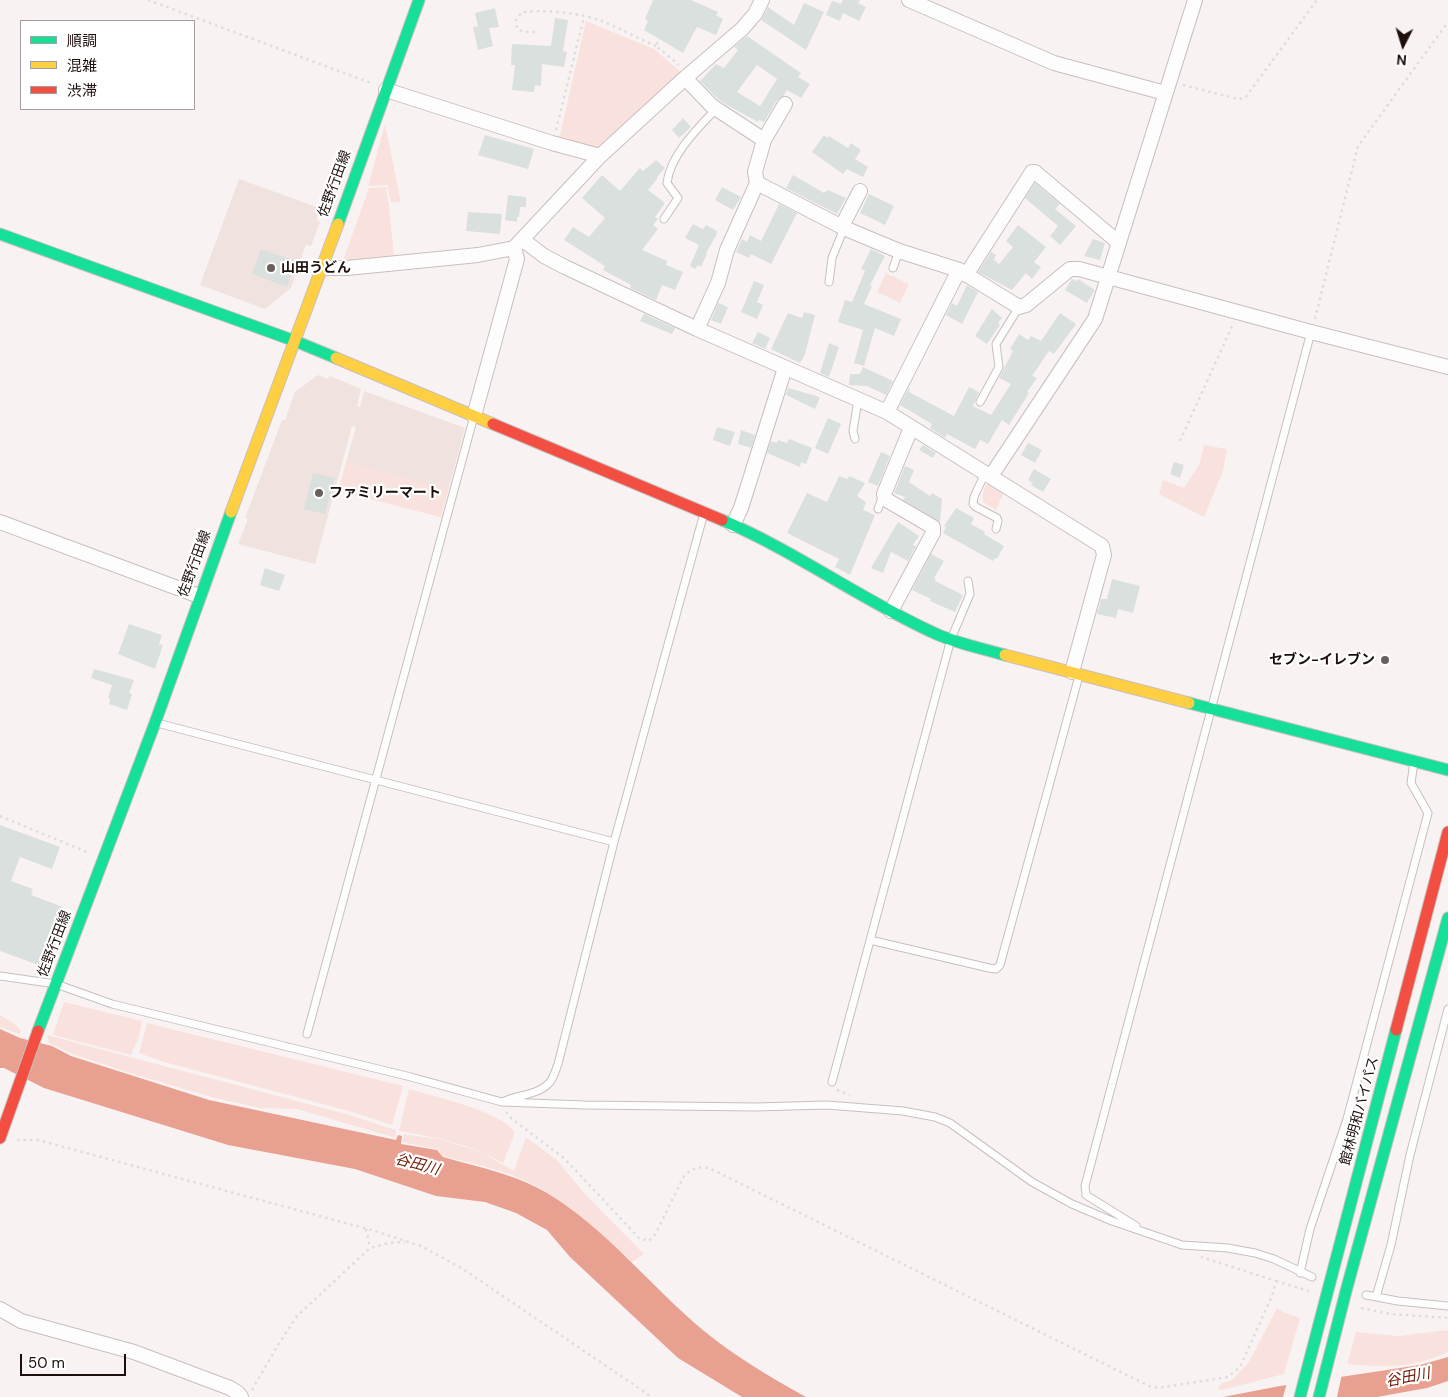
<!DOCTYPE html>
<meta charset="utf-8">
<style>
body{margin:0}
#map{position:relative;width:1448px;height:1397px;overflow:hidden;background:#f8f3f2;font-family:"DM Sans","Noto Sans JP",sans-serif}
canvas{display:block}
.legend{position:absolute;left:20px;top:20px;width:175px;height:90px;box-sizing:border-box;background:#fff;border:1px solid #a49f9e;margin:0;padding:6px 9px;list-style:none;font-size:15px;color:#1c0f0c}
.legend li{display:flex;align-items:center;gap:10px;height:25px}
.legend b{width:25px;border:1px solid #a49f9e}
.north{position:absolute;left:1378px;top:20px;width:50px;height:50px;-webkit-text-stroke:4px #fff;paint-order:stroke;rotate:185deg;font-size:14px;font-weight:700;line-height:20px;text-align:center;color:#1c0f0c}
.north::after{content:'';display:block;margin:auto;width:18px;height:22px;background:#1c0f0c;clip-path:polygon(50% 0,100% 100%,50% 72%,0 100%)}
.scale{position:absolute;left:20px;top:1354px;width:106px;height:22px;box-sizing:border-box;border:2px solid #1c0f0c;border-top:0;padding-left:6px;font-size:15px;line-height:18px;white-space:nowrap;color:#1c0f0c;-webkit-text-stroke:4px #fff;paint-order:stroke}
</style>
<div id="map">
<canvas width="1448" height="1397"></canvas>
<ul class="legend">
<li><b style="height:6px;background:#16e098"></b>順調</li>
<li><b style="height:6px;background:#ffcf43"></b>混雑</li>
<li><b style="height:6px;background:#f24e42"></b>渋滞</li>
</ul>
<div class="north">N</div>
<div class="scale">50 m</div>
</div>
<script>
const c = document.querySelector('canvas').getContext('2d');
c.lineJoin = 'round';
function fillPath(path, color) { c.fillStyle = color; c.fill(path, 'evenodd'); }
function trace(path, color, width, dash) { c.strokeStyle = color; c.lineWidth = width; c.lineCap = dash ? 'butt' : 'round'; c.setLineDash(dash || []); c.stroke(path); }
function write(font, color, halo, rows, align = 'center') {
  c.font = font + ' "DM Sans","Noto Sans JP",sans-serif'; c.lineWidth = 4.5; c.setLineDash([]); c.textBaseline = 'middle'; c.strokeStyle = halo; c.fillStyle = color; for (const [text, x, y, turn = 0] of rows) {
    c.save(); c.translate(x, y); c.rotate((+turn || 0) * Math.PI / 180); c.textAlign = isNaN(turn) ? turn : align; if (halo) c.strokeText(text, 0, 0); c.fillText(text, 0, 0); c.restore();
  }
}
fillPath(new Path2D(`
 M239,179L320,208L316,220L320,222L311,246L306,244L291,288L265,309L200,285Z
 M318,375L328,379L330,376L361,389L357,406L360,407L364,391L465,428L441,517L338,491L356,427L352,426L315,564L238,544L248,519L245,518L282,420H285L295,392Z`), '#f0e2df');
fillPath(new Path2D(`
 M586,21L654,49L683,74L599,151L559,139Z
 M385,124L401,202H391L387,185L368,186Z
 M386,187L389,205L394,258L342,263L369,188Z
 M886,273L909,284L900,303L877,292Z
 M1204,445L1227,449L1223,471L1204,517L1159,494L1163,480L1184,488L1199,465Z
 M346,462L448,489L441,517L338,491Z
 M988,483L1004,492L996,510L983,502C982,494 983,490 988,483Z
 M64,1002L142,1021L139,1037L131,1055L53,1035Z
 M0,1015L15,1024L21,1031L19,1034L0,1027Z
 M147,1023L403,1086L392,1125L349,1111L164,1062L139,1053Z
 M47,1035L346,1114L396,1130V1138L297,1109L260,1108L215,1098L130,1073L75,1055L49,1043Z
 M409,1089C432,1096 505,1112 515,1133L503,1163C468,1143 439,1138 399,1131Z
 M404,1134L443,1140L481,1152L514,1171L526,1137L557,1160L584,1193L644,1254L632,1262C595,1229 561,1194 514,1176C491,1167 466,1162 443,1156L437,1149L402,1142Z
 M1277,1308L1283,1312L1300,1318L1284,1374L1222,1390L1217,1389L1222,1383L1232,1380L1249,1362Z
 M1448,1330V1352C1412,1368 1386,1368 1347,1364L1356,1332L1398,1336Z`), '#f9e2dd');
fillPath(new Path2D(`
 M0,1029L20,1038L52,1046L71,1056L209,1100L396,1140L398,1135L402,1136L401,1144L437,1150L443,1157C478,1167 515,1174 547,1193C606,1228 651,1287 704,1331C736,1357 770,1377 806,1397H742L678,1358L570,1257L547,1230L516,1213L485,1202L436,1196L355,1169L228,1145L44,1088L4,1068H0Z
 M1448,1357V1381L1427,1388L1377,1397H1223L1280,1386L1420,1365Z`), '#e8a191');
fillPath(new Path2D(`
 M1342,1374L1337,1397H1283L1287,1383Z`), '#f8f3f2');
fillPath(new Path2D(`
 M653,0H691L718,12L716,15L723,19L716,35L697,27L683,53L644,30L648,21L645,19Z
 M843,0H860L858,3L866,7L859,21L843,13L840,21L826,15L832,1L841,4Z
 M804,3L824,12L806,50L761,20L768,7L794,25Z
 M495,8L499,27L489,28L493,46L478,50L473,27L478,26L475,13Z
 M555,18L568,20L563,51L567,52L564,67L542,64L541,86L535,85L534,92L512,90L515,65H511L512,44L551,46Z
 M747,36L801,73L798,77L810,84L801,98L787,90L784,95L777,100L764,122L759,120L758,122L727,105L718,99L700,81L716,64L724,68L738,50L734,47ZM757,65L777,79L760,106L737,92Z
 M683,118L691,127L679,138L672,130Z
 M485,135L534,149L528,169L478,155Z
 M824,135L828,138L829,136L848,148L851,143L861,150L855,159L868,167L863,177L847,169L843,174L812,152Z
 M656,160L665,168L657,177L658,178L648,190L665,203L655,217L658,219L653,225L658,229L642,250L667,261L666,265L683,272L675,290L662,285L656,300L630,288L631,285L603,270L605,266L564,240L573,227L589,237L605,218L582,198L602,175L620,191L640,168L643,171Z
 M793,175L824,193L828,190L846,198L837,214L786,188Z
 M1035,183L1060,204L1055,209L1076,226L1060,245L1050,236L1058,226L1025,198Z
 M722,187L741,197L733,210L715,200Z
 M869,194L894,206L885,225L860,213Z
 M508,195L526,197V207H520L519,217H517V222L505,220Z
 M779,204L797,213L771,264L751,254L749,258L736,252L742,239L747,242L750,235L761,241Z
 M468,212L502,214L500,234L466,231Z
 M693,224L703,229L706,225L717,231L716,233L717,234L706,253L707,254L701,267L698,265L695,269L690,266L699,245L685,238Z
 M1018,225L1046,247L1034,262L1041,267L1032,279L1026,273L1012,290L978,272L991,252L996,255L994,260L999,264L1013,247L1006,241Z
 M1093,239L1105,243L1100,260L1084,256Z
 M261,249L296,261L287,287L252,274Z
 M871,249L885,256L870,285L872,286L864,304L901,319L894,336L875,328L864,366L854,363L863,330L838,322L845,300L852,302L865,271L861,269Z
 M1072,279L1077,281L1078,279L1095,290L1087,303L1065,290Z
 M754,281L764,285L757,302L763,305L757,319L741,312Z
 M967,285L978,292L962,324L946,315L952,303L957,306Z
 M718,303L728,307L721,324L711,320Z
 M992,309L1002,318L998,323L1000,325L987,344L975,336Z
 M804,312L815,315L805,354L800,363L771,349L788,313L802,318Z
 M1060,313L1076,324L1054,354L1049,351L1032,376L1037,378L1027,392L1029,393L1009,425L1002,420L988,444L980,440L975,449L947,434L945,438L930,428L932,424L900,405L909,388L910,389L909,392L954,416L969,387L979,392L973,406L991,415L1011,384L999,378L1013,351L1010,349L1019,334L1028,340L1031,336L1041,341Z
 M644,314L675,328L672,334L640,321Z
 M758,332L770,338L765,349L752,343Z
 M829,343L839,347L829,377L820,373Z
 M863,367L893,381L886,395L867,386L849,385L850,374H860Z
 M788,388L820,397L815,409L786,395Z
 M828,418L841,424L828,454L815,448Z
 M717,427L735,432L730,446L713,440Z
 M741,430L755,435L751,448L738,444Z
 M789,439L812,448L806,464L801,462L800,467L767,453L771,441L777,443L778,440L787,443Z
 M1028,443L1042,450L1035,463L1021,455Z
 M923,445L936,453L933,458L919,450Z
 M881,452L890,456L878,486L868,482Z
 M1174,462L1184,465L1180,478L1170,474Z
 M905,466L914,470L909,482L930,496L932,493L942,499L940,522L903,500L905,497L894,493Z
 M1034,469L1051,479L1043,492L1031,485L1033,483L1028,480Z
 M313,473L335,478L325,514L304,509Z
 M839,476L848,479L849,476L865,483L857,496L866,502L863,510L875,515L850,575L835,567L839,559L787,533L807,493L827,502Z
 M956,508L974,518L971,524L985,532L984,534L1004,546L997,559L995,558L993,561L943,533L946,527L944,526Z
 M898,522L919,536L913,545L916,546L908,561L891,552L883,573L871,568Z
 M931,554L944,561L934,578L936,579L935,581L963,595L955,612L930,601L931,599L912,590Z
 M265,568L285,575L279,591L260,585Z
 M1112,579L1140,586L1133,613L1118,609L1116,618L1097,614L1101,599H1107Z
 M129,624L162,635L159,644L163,645L155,669L118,654Z
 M94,669L134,680L129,693L132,694L127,710L109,704L110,699L108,698L112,685L91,678Z
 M0,825L60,847L52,869L20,857L11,881L33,889L31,895L63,907L41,966L0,951Z`), '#dae0de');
const lane = new Path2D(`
 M664,219L678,198L667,183C670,155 698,128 716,109
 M893,268L899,251
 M829,282L832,258L844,228
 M980,402L999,367L996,344L1019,307
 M855,439L853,431L858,400
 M985,473L974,497L973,504L976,507L997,518L998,521L996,529
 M878,509L883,495
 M157,723L614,842
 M870,940L989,968L996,969L1000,965L1079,676
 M0,976L56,984L112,1004L411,1077L502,1102L585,1105L756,1107L827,1105L903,1111L935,1117L950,1123L1032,1182L1072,1204L1112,1221L1182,1245L1228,1248L1255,1253L1274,1259L1312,1277
 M307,1034L474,416
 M832,1082L951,639L970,594L968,581
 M503,1102C518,1094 538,1096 550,1082C554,1077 556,1069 558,1064L614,842L704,513
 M1136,1226L1086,1195L1085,1186L1311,332
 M1300,1273L1310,1229L1347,1119L1428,813L1411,783L1414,762
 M1366,1295L1398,1301L1448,1306
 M1376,1297L1391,1245L1410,1155L1448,1009`);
const street = new Path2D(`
 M909,0L1054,63L1165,93
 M685,78L712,106L764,140L755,172L757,183L844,228L899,251L959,270L1019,307L1026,305L1070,269H1079L1311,332L1448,367
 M386,90L552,143L600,156
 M764,140L785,104
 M842,226L860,191
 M523,240L544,256L565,267L697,329L887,412L1102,546L1104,555L1072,672
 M320,268H347L478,255L514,248L600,156L685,78L742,29L755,14L762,0
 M966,275L1032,172H1035L1119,243
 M697,329L718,283L727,250L757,183
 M887,412L959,270
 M474,416L517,259L514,248
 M991,476L1095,319L1195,0
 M0,522L199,596
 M733,525L741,508L785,368
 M891,611L933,533V527L885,499L884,494L911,428
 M0,1309L21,1321L134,1352L230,1388L238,1393L241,1397`);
const fast = new Path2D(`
 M338,224L419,0
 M0,234L295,341L336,358
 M722,520C795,551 860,599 932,632C954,643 981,648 1005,655
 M1189,703L1448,770
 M38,1031L155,723L231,512
 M1300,1397L1396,1030
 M1319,1397L1346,1291L1448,918`);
const slow = new Path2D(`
 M336,358L493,424
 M231,512L338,224
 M1005,655L1189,703`);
const jam = new Path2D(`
 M493,424L722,520
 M1396,1030L1448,832
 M0,1138L38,1031`);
trace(lane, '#c8bfbd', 9);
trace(street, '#c8bfbd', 16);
trace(fast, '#c8bfbd', 13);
trace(slow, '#c8bfbd', 13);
trace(jam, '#c8bfbd', 13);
trace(new Path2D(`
 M148,0L371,83
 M675,0L656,46L679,65
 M535,32H523L517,28L516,20L522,12C548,10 574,12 599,20C618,27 637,38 656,46
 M1183,85L1238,99L1245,98L1317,0
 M556,130L584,17
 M1315,319L1358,146L1448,22
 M1180,441L1233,324
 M0,816L87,852
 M837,1090L850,1095
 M506,1112L512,1119L565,1159L639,1238L649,1241L655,1235L684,1176C692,1168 699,1166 709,1168L1149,1386L1158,1388L1228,1377L1240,1367L1272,1296L1276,1281L1201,1257
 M17,1140H38L375,1231L421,1246L463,1269L652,1397
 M366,1229L370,1248
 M1276,1281L1309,1291
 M1361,1308L1390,1314L1448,1318
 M252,1390L278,1345L297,1316L370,1248L389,1243L405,1242`), '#dedddd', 2.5, [2.5, 4]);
trace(lane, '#fefdfd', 7);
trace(street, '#fefdfd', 14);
trace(fast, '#16e098', 11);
trace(slow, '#ffcf43', 11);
trace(jam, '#f24e42', 11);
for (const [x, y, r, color] of [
 [271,268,5,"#695f5c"],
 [319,493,5,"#695f5c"],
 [1385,660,5,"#695f5c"]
]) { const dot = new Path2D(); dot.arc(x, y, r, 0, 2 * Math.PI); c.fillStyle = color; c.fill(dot); trace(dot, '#fff', 2); }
write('14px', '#1c0f0c', '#fff', [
 ["佐野行田線",335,184,-70],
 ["佐野行田線",195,564,-70],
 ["佐野行田線",55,944,-69],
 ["館林明和バイパス",1360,1111,-75]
]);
write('bold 14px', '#1c0f0c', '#fff', [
 ["山田うどん",281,268],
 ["ファミリーマート",329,493],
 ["セブン-イレブン",1375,660,"right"]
], 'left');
write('italic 15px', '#711904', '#fff', [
 ["谷田川",417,1165,15],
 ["谷田川",1408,1378,-11]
]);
</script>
